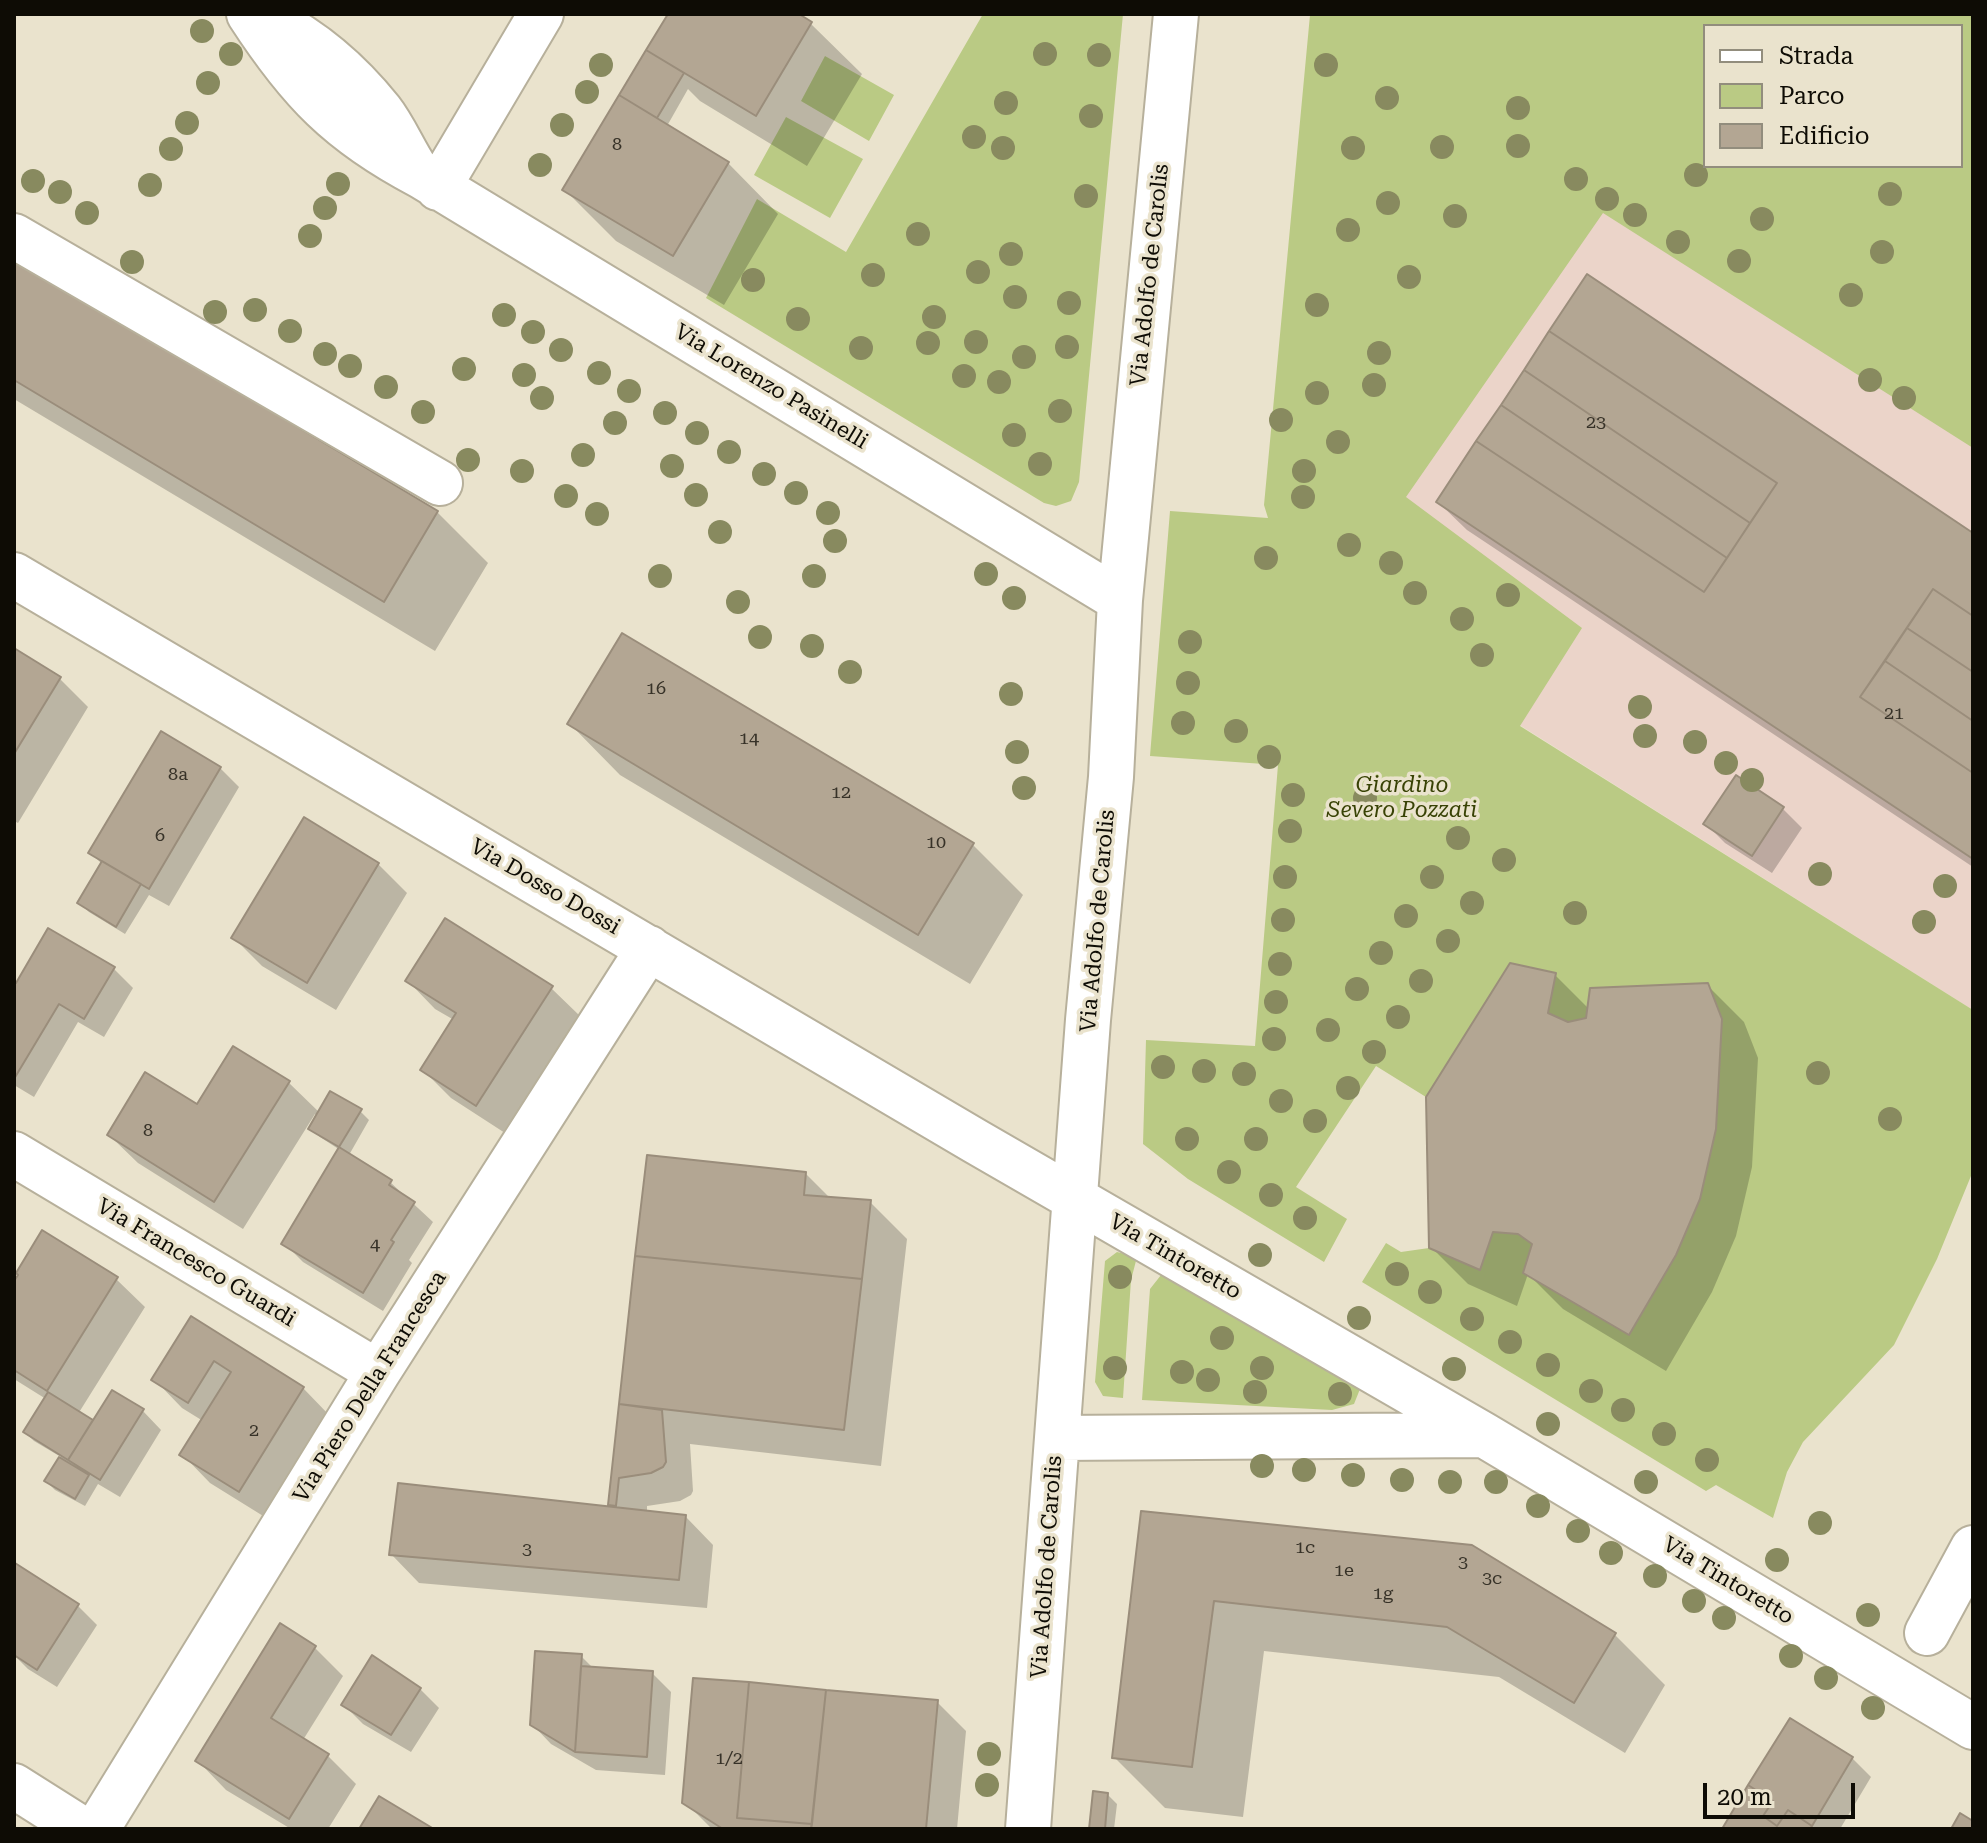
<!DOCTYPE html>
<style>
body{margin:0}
#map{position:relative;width:1987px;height:1843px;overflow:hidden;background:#eae3cd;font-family:"Roboto Serif",serif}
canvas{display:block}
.frame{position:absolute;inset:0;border:16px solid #0e0c05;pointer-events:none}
.legend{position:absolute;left:1703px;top:24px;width:260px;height:144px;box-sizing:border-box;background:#eae3cd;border:2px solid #928d7d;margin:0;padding:10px 14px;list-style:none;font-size:24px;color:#0e0c05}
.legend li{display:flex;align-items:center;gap:16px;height:40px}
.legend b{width:40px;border:2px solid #928d7d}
.scale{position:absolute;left:1703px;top:1783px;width:152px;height:36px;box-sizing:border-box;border:4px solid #0e0c05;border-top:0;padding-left:10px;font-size:24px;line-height:28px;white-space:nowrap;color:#0e0c05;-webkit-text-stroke:6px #eae3cd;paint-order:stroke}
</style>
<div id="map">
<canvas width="1987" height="1843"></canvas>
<div class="frame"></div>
<ul class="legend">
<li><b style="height:10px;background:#fff"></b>Strada</li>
<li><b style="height:22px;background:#baca84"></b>Parco</li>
<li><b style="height:22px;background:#b3a693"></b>Edificio</li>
</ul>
<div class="scale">20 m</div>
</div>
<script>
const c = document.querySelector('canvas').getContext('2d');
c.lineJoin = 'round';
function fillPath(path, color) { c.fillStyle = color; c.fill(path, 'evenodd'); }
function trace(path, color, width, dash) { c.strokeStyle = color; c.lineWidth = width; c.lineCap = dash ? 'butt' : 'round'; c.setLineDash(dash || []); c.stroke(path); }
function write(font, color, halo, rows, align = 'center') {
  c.font = font + ' "Roboto Serif",serif'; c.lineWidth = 7; c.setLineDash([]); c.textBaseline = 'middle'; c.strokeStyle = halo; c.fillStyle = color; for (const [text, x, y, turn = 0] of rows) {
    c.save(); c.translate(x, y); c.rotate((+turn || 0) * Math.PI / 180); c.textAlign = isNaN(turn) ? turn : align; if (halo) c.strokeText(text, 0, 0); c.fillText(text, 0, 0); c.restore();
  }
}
fillPath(new Path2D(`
 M1610,14L1705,166H1961L1973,44V1010L1313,595Z`), '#ebd4c9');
fillPath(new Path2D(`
 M983,14H1123L1079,482L1071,501L1056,506L1044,503L706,298L757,199L846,252Z
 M1305,14H1973V448L1603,213L1406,497L1582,628L1520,726L1973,1010V1171L1937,1259L1894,1345L1803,1442L1787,1472L1773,1518L1716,1485L1706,1491L1362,1282L1386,1243L1401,1252L1429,1248L1480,1270L1493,1232L1518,1234L1532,1244L1524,1273L1629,1335L1676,1255L1700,1199L1716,1129L1722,1020L1708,983L1591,988L1586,1018L1568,1022L1548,1013L1426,1097L1376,1066L1296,1187L1347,1219L1324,1262L1188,1179L1143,1144L1146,1040L1255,1046L1278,765L1150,756L1170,511L1268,518L1264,505L1310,15ZM1705,26H1961V166H1705Z
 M825,56L894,95L869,141L801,101Z
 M786,117L863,159L830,218L754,175Z
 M1117,1252L1137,1257L1131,1280L1123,1398L1103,1396L1095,1382L1105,1261Z
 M1165,1270L1346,1374L1360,1389L1354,1404L1332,1410L1142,1400L1150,1289Z`), '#baca84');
fillPath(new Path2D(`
 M670,14H795L811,24L862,74L807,166L700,101L688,89L667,126L728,163L778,214L724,305L616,241L565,190Z
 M14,259L437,512L488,563L435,651L14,399Z
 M1588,277L1973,536V867L1467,530L1438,502Z
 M14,651L59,678L88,707L18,823L14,821Z
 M570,724L972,844L1023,895L970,984L620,775Z
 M220,768L239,787L169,906L149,895L125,934L89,912L80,903L102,864L91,853Z
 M1736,778L1783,809L1802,828L1772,873L1725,843L1706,824Z
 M305,820L378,864L407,893L336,1010L262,966L234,938Z
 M49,930L114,969L133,988L104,1037L78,1022L34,1097L14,1085V984L17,985Z
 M1555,975L1589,1009L1707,985L1744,1022L1758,1058L1752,1167L1736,1236L1712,1292L1666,1371L1563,1309L1528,1274L1517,1306L1468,1284L1431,1247Z
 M407,980L551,988L580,1016L505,1133L451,1098L423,1070L454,1020L435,1009Z
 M288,1082L320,1113L360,1111L369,1120L349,1155L390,1182L433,1222L409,1260L412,1263L383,1311L303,1262L284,1243L340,1150L320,1137L311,1128L318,1116L315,1114L243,1229L138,1163L109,1135Z
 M649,1157L806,1174L831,1199L870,1202L907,1239L881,1466L690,1444L693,1491L691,1495L680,1501L647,1506V1512L685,1516L713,1545L707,1608L419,1583L391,1554L610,1507Z
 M116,1279L145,1307L78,1414L94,1423L142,1410L161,1430L120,1497L98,1484L85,1506L55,1490L46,1481L61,1457L34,1441L25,1432L46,1399L14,1379V1284Z
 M191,1318L303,1388L331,1417L268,1519L210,1483L182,1454L203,1421L182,1408L154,1379Z
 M1143,1513L1614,1634L1665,1685L1625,1753L1499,1677L1264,1651L1243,1817L1165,1808L1114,1757Z
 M16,1565L78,1606L97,1625L57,1687L28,1669L14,1655Z
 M314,1647L343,1676L303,1740L327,1755L356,1784L328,1829H291L226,1790L198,1761Z
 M581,1656L594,1669L652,1673L671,1692L665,1775L596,1770L551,1744L532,1724Z
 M420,1689L439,1708L411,1752L363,1724L344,1705Z
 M937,1702L966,1731L957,1829H712L685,1802Z
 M1852,1758L1871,1777L1840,1829H1724Z
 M1108,1795L1117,1804L1114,1829H1091Z`), '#0003');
const building = new Path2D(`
 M668,14H799L812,22L756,116L646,50Z
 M646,50L684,73L657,118L619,95Z
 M619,95L729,162L673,256L562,190Z
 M14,257L438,511L384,602L14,380Z
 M1587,274L1973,533V616L1933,589L1860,697L1973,773V859L1436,502L1476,441L1704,592L1777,483L1549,331Z
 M1549,331L1777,483L1750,523L1524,370Z
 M1524,370L1750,523L1727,558L1501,405Z
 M1501,405L1727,558L1704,592L1476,441Z
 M1933,589L1973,616V672L1907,628Z
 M1907,628L1973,672V721L1885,661Z
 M622,633L974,843L918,935L567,724Z
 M14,648L61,677L14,754Z
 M1885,661L1973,721V773L1860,697Z
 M161,731L221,767L149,889L88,853Z
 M1736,775L1784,807L1752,856L1703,824Z
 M304,817L379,863L307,983L231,938Z
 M102,861L141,884L116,927L77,903Z
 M445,918L553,986L476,1106L420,1070L456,1013L405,981Z
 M48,928L115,967L84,1019L59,1004L14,1079V981L16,983Z
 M1510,963L1556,973L1548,1013L1568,1022L1586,1018L1590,988L1708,983L1722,1019L1716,1129L1700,1199L1676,1255L1629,1335L1523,1273L1532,1244L1518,1234L1493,1232L1480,1270L1429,1248L1426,1097Z
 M233,1046L290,1081L214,1202L107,1135L145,1072L197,1104Z
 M330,1091L362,1109L339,1147L308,1129Z
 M339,1147L392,1180L389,1185L415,1202L391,1240L394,1242L363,1293L281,1244Z
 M647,1155L806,1172L804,1195L871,1200L862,1279L635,1256Z
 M42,1230L118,1277L47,1391L14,1370V1281L18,1275L16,1273Z
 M635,1256L862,1279L844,1430L619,1404Z
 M191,1316L304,1387L239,1492L179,1455L231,1372L214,1361L188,1403L151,1380Z
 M112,1390L144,1409L100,1480L68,1460Z
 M48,1392L93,1420L68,1460L23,1432Z
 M619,1404L662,1410L666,1462L663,1467L651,1473L619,1478L616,1506L608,1505Z
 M59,1457L89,1475L75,1499L44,1481Z
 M398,1483L686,1515L679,1580L389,1555Z
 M1141,1511L1472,1545L1616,1633L1574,1703L1447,1627L1214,1601L1192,1767L1112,1758Z
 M15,1563L79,1604L37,1670L14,1655Z
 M280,1623L316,1646L271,1718L329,1754L289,1819L195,1761Z
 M535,1651L582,1654L575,1752L530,1725Z
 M372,1655L421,1688L391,1735L341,1705Z
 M581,1666L653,1671L647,1757L575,1752Z
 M693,1678L749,1682L737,1818L812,1824L811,1829H723L682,1803Z
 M749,1682L826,1690L812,1824L737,1818Z
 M826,1690L938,1700L926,1829H811Z
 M1790,1718L1853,1757L1812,1826L1788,1810L1777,1826L1763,1816L1773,1801L1748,1785Z
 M1748,1785L1773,1801L1763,1816L1777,1826L1788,1810L1812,1826L1810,1829H1722Z
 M1093,1791L1108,1793L1105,1829H1089Z
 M379,1796L434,1829H359Z
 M1960,1813L1973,1821V1829H1951Z`);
fillPath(building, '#b3a693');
trace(building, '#9a8d7b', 2);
const minor = new Path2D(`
 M249,14C299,91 339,133 421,176L1120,600
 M259,14C307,35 348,70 381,111C395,129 404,152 417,171
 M438,188L541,14
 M14,236L440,483
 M14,575L975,1141L1484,1435L1973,1727
 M14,1154L378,1372
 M1057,1438L1481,1435
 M1927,1633L1973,1548
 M14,1786L82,1829
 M97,1829L378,1372L649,948
 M1028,1829L1088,1020L1111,777L1120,600L1176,14`);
trace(minor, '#b7b09b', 48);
trace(minor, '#fff', 44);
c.fillStyle = '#888a5f';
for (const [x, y] of [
 [202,31],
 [231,54],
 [1045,54],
 [1099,55],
 [601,65],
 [1326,65],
 [208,83],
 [587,92],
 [1387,98],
 [1006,103],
 [1518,108],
 [1091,116],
 [187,123],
 [562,125],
 [974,137],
 [1518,146],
 [1442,147],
 [1003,148],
 [1353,148],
 [171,149],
 [540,165],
 [1696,175],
 [1576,179],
 [33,181],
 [338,184],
 [150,185],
 [60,192],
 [1890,194],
 [1086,196],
 [1607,199],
 [1388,203],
 [325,208],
 [87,213],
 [1635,215],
 [1455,216],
 [1762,219],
 [1348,230],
 [918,234],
 [310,236],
 [1678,242],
 [1882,252],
 [1011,254],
 [1739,261],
 [132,262],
 [978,272],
 [873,275],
 [1409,277],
 [753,280],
 [1851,295],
 [1015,297],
 [1069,303],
 [1317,305],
 [255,310],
 [215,312],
 [504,315],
 [934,317],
 [798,319],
 [290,331],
 [533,332],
 [976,342],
 [928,343],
 [1067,347],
 [861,348],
 [561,350],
 [1379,353],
 [325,354],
 [1024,357],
 [350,366],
 [464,369],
 [599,373],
 [524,375],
 [964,376],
 [1870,380],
 [999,382],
 [1374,385],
 [386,387],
 [629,391],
 [1317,393],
 [542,398],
 [1904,398],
 [1060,411],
 [423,412],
 [665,413],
 [1281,420],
 [615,423],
 [697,433],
 [1014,435],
 [1338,442],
 [729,452],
 [583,455],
 [468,460],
 [1040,464],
 [672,466],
 [522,471],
 [1304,471],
 [764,474],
 [796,493],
 [696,495],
 [566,496],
 [1303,497],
 [828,513],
 [597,514],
 [720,532],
 [835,541],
 [1349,545],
 [1266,558],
 [1391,563],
 [986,574],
 [660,576],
 [814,576],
 [1415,593],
 [1508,595],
 [1014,598],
 [738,602],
 [1462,619],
 [760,637],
 [1190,642],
 [812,646],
 [1482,655],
 [850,672],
 [1188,683],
 [1011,694],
 [1640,707],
 [1183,723],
 [1236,731],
 [1645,736],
 [1695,742],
 [1017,752],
 [1269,757],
 [1726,763],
 [1752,780],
 [1024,788],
 [1293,795],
 [1365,798],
 [1290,831],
 [1458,838],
 [1504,860],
 [1820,874],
 [1285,877],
 [1432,877],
 [1945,886],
 [1472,903],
 [1575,913],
 [1406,916],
 [1283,920],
 [1924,922],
 [1448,941],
 [1381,953],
 [1280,964],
 [1421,981],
 [1357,989],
 [1276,1002],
 [1398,1017],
 [1328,1030],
 [1274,1039],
 [1374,1052],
 [1163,1067],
 [1204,1071],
 [1818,1073],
 [1244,1074],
 [1348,1088],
 [1281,1101],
 [1890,1119],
 [1315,1121],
 [1187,1139],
 [1256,1139],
 [1229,1172],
 [1271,1195],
 [1305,1218],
 [1260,1255],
 [1397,1274],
 [1120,1277],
 [1430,1292],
 [1359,1318],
 [1472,1319],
 [1222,1338],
 [1510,1342],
 [1548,1365],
 [1115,1368],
 [1262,1368],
 [1454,1369],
 [1182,1372],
 [1208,1380],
 [1591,1391],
 [1255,1392],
 [1340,1394],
 [1623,1410],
 [1548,1424],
 [1664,1434],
 [1707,1460],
 [1262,1466],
 [1304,1470],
 [1353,1475],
 [1402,1480],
 [1450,1482],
 [1496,1482],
 [1646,1482],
 [1538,1506],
 [1820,1523],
 [1578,1531],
 [1611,1553],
 [1777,1560],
 [1655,1576],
 [1694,1601],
 [1868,1615],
 [1724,1618],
 [1791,1656],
 [1826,1678],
 [1873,1708],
 [989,1754],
 [987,1785]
]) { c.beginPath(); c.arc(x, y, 12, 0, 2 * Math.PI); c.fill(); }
write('18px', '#373228', null, [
 ["8",617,145],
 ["23",1596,423],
 ["16",656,689],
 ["21",1894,714],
 ["14",749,739],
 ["8a",178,775],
 ["12",841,793],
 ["6",160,836],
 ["10",936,843],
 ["8",148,1131],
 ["4",375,1245],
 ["2",254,1431],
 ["1c",1305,1548],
 ["3",527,1550],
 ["3",1463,1563],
 ["1e",1344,1571],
 ["3c",1492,1579],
 ["1g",1383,1594],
 ["1/2",729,1759]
]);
write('22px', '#0e0c05', '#eae3cd', [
 ["Via Adolfo de Carolis",1150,275,-84],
 ["Via Lorenzo Pasinelli",771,387,31],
 ["Via Dosso Dossi",545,887,30],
 ["Via Adolfo de Carolis",1098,921,-85],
 ["Via Tintoretto",1175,1257,30],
 ["Via Francesco Guardi",196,1263,31],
 ["Via Piero Della Francesca",370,1387,-58],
 ["Via Adolfo de Carolis",1047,1567,-86],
 ["Via Tintoretto",1728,1581,31]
]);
write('italic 22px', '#384205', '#eae3cd', [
 ["Giardino",1402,786],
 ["Severo Pozzati",1402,811]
]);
</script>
